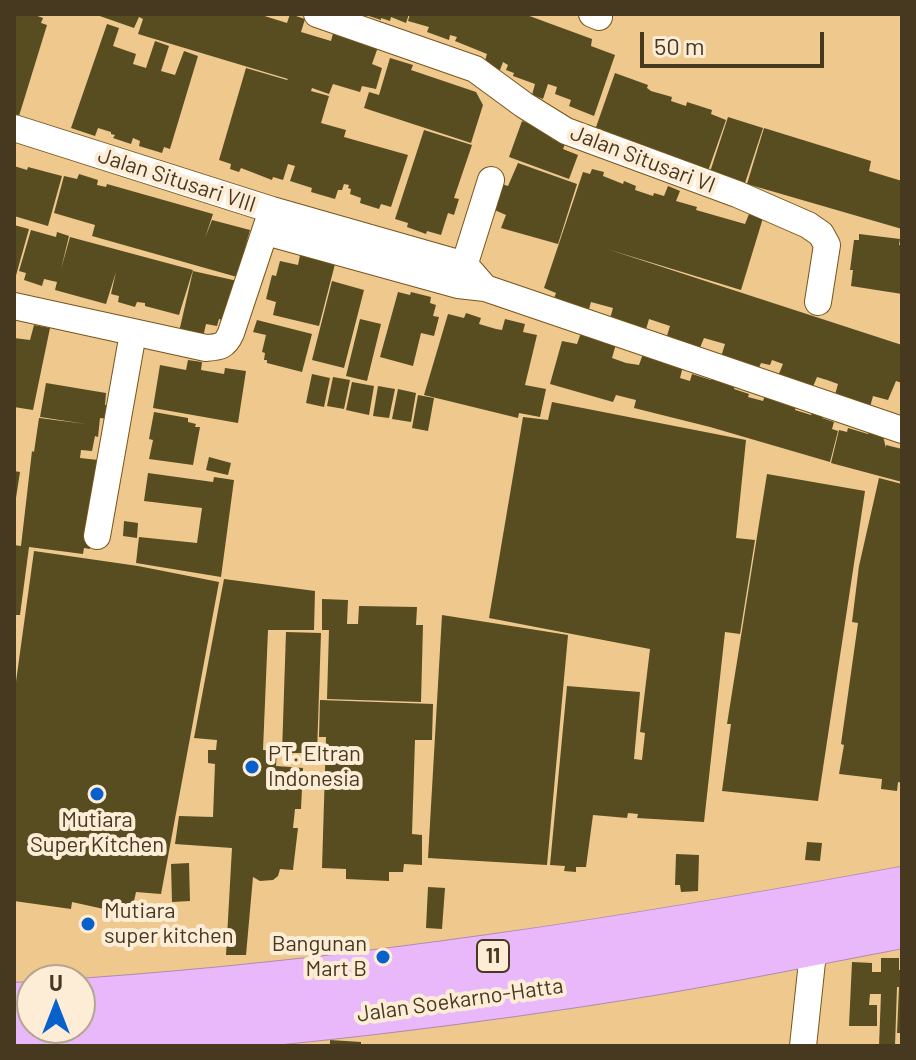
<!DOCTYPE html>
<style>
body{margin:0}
#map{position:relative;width:916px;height:1060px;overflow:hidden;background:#efc88e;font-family:Barlow,sans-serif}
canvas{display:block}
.frame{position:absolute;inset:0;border:16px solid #473820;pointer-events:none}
.north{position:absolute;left:16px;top:964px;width:80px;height:80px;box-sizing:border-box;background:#fdedd7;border:2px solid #b4a58e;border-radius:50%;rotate:0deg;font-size:22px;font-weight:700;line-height:32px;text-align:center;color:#473820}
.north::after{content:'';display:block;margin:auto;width:28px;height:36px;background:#0861ca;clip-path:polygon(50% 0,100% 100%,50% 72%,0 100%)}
.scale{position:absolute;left:640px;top:32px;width:184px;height:36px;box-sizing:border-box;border:4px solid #473820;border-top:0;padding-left:10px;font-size:24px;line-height:28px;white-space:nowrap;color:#473820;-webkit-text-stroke:6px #fdedd7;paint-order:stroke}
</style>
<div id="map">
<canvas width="916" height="1060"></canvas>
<div class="frame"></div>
<div class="north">U</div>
<div class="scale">50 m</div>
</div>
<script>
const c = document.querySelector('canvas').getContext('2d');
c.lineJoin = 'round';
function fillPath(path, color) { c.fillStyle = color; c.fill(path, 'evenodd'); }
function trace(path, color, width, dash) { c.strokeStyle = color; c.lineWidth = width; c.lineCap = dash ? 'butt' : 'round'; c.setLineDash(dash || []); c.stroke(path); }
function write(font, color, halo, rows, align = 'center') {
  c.font = font + ' Barlow,sans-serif'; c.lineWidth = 8; c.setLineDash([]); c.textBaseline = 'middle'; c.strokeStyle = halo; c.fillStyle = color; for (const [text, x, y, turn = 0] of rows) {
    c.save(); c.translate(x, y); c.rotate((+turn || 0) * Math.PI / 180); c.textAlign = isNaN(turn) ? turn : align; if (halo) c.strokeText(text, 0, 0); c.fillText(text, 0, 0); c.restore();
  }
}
fillPath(new Path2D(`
 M14,14H32L43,18L41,23L47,25L19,116L14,115Z
 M94,14H258L287,23L290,14L305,19L301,32L331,41L334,30L378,47L372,64L382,68L376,89L362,86L360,92L333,84L329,94L312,88L311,91L329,96L321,123L346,130L344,137L408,155L391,207L381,204L379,209L360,203L361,198L350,194L351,189L348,188L349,185L344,184L342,190H338L335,199L311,192L312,188L290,181L295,166L288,164L283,180L273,177L272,180L241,168L239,172L230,169L231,164L219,160L246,68L287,80L288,79L138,34L143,19L139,17L134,28Z
 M363,14H409L406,23L391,17L390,21L381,18V20Z
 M410,14H524L592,39L591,46L615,55L594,116L569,106L571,100L555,94L557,87L548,84L543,99L532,95L535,84L513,76L514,73L506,70L508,65L503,62L500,70L484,64L487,54L455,41L457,37L450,35L449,40L427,32L429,27L408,21Z
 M107,24L119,28L113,46L136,54L133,64L146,68L155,41L169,46L161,71L175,75L184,51L198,56L170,149L164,147L162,153L139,146L140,141L133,138L131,144L113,138L115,135L111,134V132L98,128L95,136L71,128Z
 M390,58L413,65L411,70L476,92L483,105L471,143L364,108L369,92L379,95Z
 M615,73L648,85L647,88L651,91L672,97L671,101L686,106L687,102L712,110L711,114L726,120L708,171L595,130Z
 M728,117L763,128L745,183L710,172Z
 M522,121L554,133L552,139L565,144L563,149L578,155L569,179L509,157Z
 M764,128L871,161L869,171L902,181V229L747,184Z
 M424,130L472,145L454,198L459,199L454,215L448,213L441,235L427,231L426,234L407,227L408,223L395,219Z
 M518,163L577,184L558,244L501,228L506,215L490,208L499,183L508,186Z
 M14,166L27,170L28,167L62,176L48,226L14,216Z
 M592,169L604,172L603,176L623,184L624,181L636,186L635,190L653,196L654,193L664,196L668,186L680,191L676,201L697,207L696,210L745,224L749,214L763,218L741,290L607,249L902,345V383L896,381L888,400L873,396L870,407L835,395L838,384L827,380L817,377L812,389L778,376L783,364L772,360L770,365L761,363L758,370L721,357L725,344L704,338L699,350L666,339L670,326L649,319L645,333L609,322L613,308L591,302L587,316L552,304L556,293L544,288L583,172L590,174Z
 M79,174L98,180L97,185L106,187L107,184L213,214L205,238L212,220L250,230L237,277L92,236L95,225L54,213L64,176L77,179Z
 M14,225L29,229L15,279H14Z
 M31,230L56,237L57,232L69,236L61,269L70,237L193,270L179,315L145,306V303L137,302L135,307L118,302L119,296L111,294L116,272L106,304L55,290L57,282L44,279L42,286L24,280L26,273L19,271Z
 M859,234L900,239L899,245H902V294L851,286L853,270H850L854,240H859Z
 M300,255L335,264L319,326L273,315L276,302L266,299L272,275L276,276L280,261L298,265Z
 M193,271L242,282L225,321L219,319L217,326L206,324L203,337L179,332Z
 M332,281L364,290L344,368L312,360Z
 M398,292L410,295L411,292L431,297L430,303L436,305L433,316L439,317L434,336L421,333L413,366L380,357Z
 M466,313L481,318L479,324L496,329L502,330L505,319L525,324L523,332L537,335L525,385L546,389L540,417L519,413L518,418L424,395L448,314L464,318Z
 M360,319L381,324L367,381L346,376Z
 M257,320L312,334L302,372L267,363V360H264L265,353L262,352L266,335L253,332Z
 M34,325L50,328L33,410L14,407V338L30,340Z
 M581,333L616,344L612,358L626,363L639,365L643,354L683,366L680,378L690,381L692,374L711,380L712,376L735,384L734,389L749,394L748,397L763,401L766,393L797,402L795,410L811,415L813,410L823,413L822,418L834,422L832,429L838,431L830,462L710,427L634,408L636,400L616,395L613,402L550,384L562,341L577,344Z
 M188,360L202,362L201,370L224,374L225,368L246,371L238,423L153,408L160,365L186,370Z
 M312,374L330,378L324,407L306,403Z
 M333,377L350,380L344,409L327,406Z
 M352,382L374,386L369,415L346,410Z
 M46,383L106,393L105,405L111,406L109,419L100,418L98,437L95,436L92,451L81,450L80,458L98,460L97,495L90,549L84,548L83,554L29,547L20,615H14V545L21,546L32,451L34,452L39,418L86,424L40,417Z
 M378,386L395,389L389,418L373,416Z
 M398,389L416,393L411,422L392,419Z
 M418,395L434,398L428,431L412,428Z
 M552,402L746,440L736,538L755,540L740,634L725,632L704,822L637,818L638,814L628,813L627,818L593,815L586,867H576V872L564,871L565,866L550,865L567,686L640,692L634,759L642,760L645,733L640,732L650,649L489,618L523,417L548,420Z
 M154,412L188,418V422L196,424L195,427H200L193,465L149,459L153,440L149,439Z
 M848,428L868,434L870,431L883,436L886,448V445L902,449V482L831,463L839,430L847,432Z
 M209,457L231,463L228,475L206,470Z
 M14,471L20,472L16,498H14Z
 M148,473L213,482L214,477L234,480L221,577L136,563L139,537L197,543L202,508L144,501Z
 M767,474L865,491L818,801L722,791L731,724H727Z
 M879,478L902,484V783L898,782L897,791L881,789L882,779L839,774L844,745L841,744L858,623L852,622L859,566Z
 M124,521L138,523L137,538L123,536Z
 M34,551L138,566L219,582L161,894L136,892L131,915L72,902L71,909L14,901V696Z
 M224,579L315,591L314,630H268L263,750L277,751L276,766L303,768L301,809H295L293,828H298L293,870L280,869L278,876L273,880L260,881L253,877L246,955H226L232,848L175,844L179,816L213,817L215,764L208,763V750H216L217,740L194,738Z
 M322,599L348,600L347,624H358L359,606L417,607L416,625H423L421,702L327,699L329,630H322Z
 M442,615L568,635L547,865L428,858Z
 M286,632L321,633L317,753H282Z
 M320,700L433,704L432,740H415L412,834L422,835V865L404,864L403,872H389V881L346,879V869L322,868L326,737H319Z
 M807,842L822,843L820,861L805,860Z
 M676,854L699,855L698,891L681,892L680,885H675Z
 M189,863L190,901L172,902L171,864Z
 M428,887L445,888L442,929L426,928Z
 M881,958H899V970H902V1033H897L899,987H897L895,1046H879L881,994H870L869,1005H877V1026H849L852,962L872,963V972H881Z
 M330,1040L361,1042V1046H330Z`), '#574d20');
const street = new Path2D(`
 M317,14L475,69L524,105L566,131L737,194L808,225L821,234L827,245L818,302
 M592,14L599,17
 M14,128L272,210L465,265L485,288
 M266,232L458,285L485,288L902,430
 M459,282L491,180
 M14,306L206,348C219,347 225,347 231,333L270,216
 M97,536L133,333
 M803,1046L814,943`);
const highway = new Path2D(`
 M80,1001C356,982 630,939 902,889
 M14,1005L32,1004
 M14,1044C226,1031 437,1008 646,974C732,960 817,942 902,926`);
trace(street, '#77551a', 28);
trace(highway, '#b08bae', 46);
trace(street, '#fff', 26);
trace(highway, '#e9b8fa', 44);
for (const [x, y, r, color] of [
 [252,767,8,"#0861ca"],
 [97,794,8,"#0861ca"],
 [88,924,8,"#0861ca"],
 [383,957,8,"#0861ca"]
]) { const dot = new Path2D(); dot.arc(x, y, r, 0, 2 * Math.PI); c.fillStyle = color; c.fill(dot); trace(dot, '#fdedd7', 3); }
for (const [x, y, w] of [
 [493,956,32]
]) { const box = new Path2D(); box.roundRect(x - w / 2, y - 16, w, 32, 6); c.fillStyle = '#fdedd7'; c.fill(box); trace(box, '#473820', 2); }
write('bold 20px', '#473820', null, [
 ["11",493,956]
]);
write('22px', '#473820', '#fdedd7', [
 ["Jalan Situsari VI",643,159,21],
 ["Jalan Situsari VIII",177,180,18],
 ["Jalan Soekarno-Hatta",460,1000,-8]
]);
write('22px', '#473820', '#fdedd7', [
 ["PT. Eltran",268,754],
 ["Indonesia",268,779],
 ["Mutiara",97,820,"center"],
 ["Super Kitchen",97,845,"center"],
 ["Mutiara",104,911],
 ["super kitchen",104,936],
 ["Bangunan",367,944,"right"],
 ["Mart B",367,969,"right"]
], 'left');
</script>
